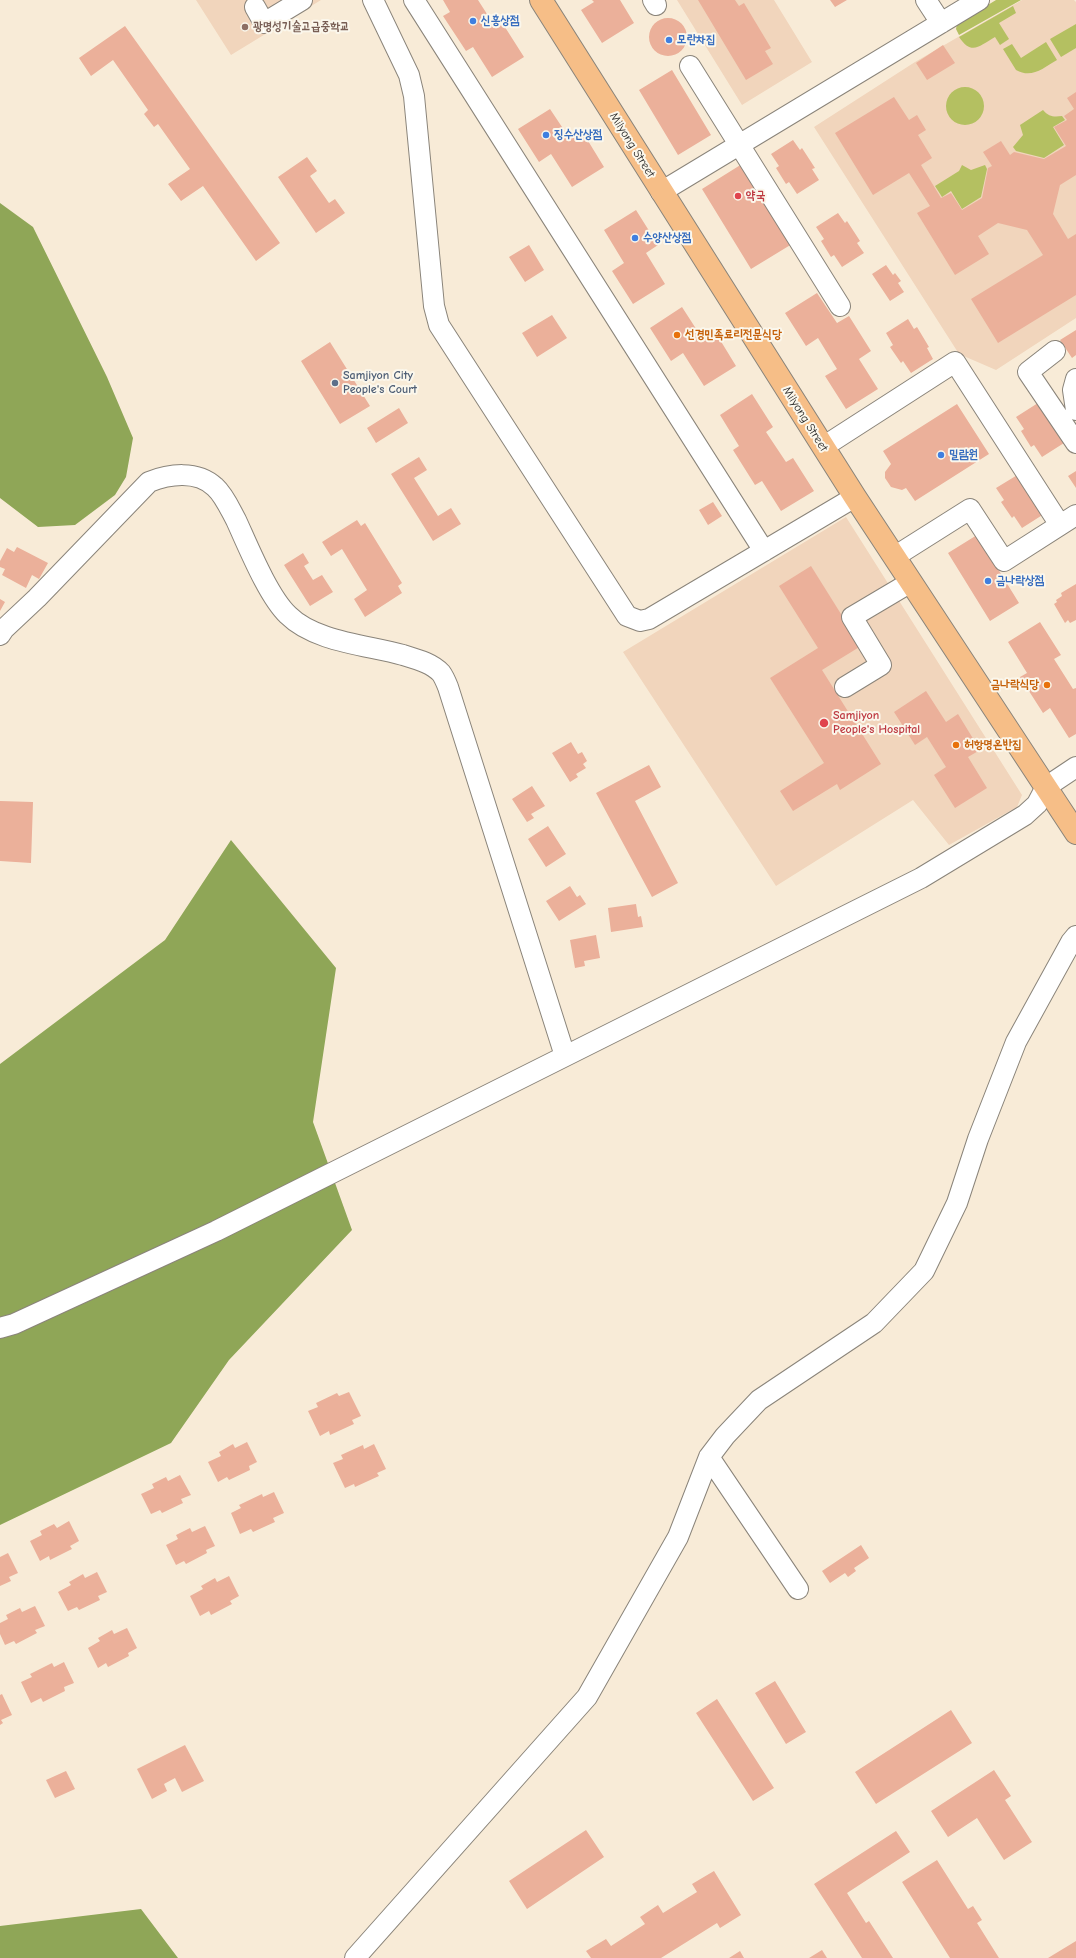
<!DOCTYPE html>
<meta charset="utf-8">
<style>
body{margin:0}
canvas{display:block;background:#f8ebd7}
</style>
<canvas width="1076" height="1958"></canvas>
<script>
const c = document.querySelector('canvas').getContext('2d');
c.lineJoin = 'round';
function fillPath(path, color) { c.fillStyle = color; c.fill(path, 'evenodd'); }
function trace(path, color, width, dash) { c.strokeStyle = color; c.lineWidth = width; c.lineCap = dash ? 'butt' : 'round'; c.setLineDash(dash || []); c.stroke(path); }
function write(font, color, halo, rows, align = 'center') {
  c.font = font + ' "Comic Neue","Poor Story",sans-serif'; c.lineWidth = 4; c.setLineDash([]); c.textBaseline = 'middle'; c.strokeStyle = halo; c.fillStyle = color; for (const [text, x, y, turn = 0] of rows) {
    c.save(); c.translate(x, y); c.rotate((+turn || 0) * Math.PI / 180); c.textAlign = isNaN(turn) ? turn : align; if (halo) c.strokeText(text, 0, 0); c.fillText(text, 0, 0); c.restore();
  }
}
fillPath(new Path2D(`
 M196,0H321L231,55Z
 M677,0H774L812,62L742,105Z
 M1022,0H1074L1076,2V318L996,370L959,354L814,127L915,62Z
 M846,517L1022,795L1017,807L949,845L913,800L776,886L623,652Z`), '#f1d5bc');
fillPath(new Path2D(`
 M996,0H1021L959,35L956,29L957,24Z
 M1013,6L1016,13L999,23L1009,39L1000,45L995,37C979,46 972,56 959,37Z
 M1076,24V48L1061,57L1050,39Z
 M1046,42L1057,60C1043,68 1032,79 1016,70L1003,49L1012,44L1021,58Z
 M946 106a19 19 0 1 1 38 0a19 19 0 1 1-38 0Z
 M1043,110C1049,117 1054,117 1062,116L1065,120L1053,127L1064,145L1044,158L1016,151L1013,147L1023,135L1020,125Z
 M962,165L971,170L985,165L987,169L981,197L962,209L951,191L942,197L935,186L959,171Z`), '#b4c061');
fillPath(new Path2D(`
 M0,203L33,227L107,377L133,438L126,477L115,495L75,525L38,527L0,498Z
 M231,840L336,968L313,1122L352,1230L229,1360L171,1443L0,1525V1064L165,940Z
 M141,1909L178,1958H0V1926Z`), '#8fa657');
fillPath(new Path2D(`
 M443,0H478L496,28L503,24L524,57L492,77L473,47L466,51L443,16L450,12Z
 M592,0H620L634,23L602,43L581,10L594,2Z
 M698,0H735L739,6L744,3L771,48L765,51L773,64L746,80Z
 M830,0H847L835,7Z
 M649 37a19 19 0 1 1 38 0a19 19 0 1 1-38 0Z
 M125,26L280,243L256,261L203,186L181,201L168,184L190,169L158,124L154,127L144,114L148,110L113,60L91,76L79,58Z
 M943,45L955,63L927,80L916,63Z
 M672,70L711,135L678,155L639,90Z
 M1076,92V175L1060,185L1053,214L1068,239L1076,234V295L998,343L971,299L1043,255L1027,230L998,223L978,236L989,254L955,275L917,213L930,206L909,173L873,195L835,133L894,97L909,120L917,115L926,130L918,135L932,158L921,165L941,198L951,193L962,210L982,198L988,168L992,166L983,152L1001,141L1010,155L1014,152L1044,159L1066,146L1054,127L1067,120L1064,116L1074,109L1067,98Z
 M550,109L570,139L582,131L604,167L572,187L551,154L539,162L518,129Z
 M793,140L800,150L802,148L815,168L812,169L819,180L797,194L789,182L786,184L776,168L779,166L771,154Z
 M307,157L317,171L310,176L329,203L335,199L345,213L316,233L278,177Z
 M742,164L792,244L751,269L702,189Z
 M636,210L658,245L646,253L665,284L633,304L612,271L624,263L604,230Z
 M838,213L845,223L847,221L860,241L857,243L864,253L842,267L834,255L831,257L821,241L824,239L816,227Z
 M529,245L544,270L525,282L509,257Z
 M886,265L893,275L895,273L901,281L898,283L904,292L890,301L872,274Z
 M817,293L837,323L849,316L871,351L859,359L878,389L846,409L825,376L837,369L818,338L806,346L785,313Z
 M682,307L702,338L714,330L736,366L704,386L683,353L671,361L650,328Z
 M552,315L567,338L537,357L522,333Z
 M908,319L914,329L917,327L929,347L927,348L933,359L911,373L903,361L901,363L890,347L893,345L886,333Z
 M1076,330V355L1072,358L1060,340Z
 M330,342L370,406L340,424L301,361Z
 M752,394L773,427L766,432L786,462L793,458L814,491L781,511L762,481L755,485L733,450L739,446L720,415Z
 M1038,403L1064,443L1042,457L1034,445L1031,447L1021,431L1024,429L1016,417Z
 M957,404L989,454L915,501L906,488L902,490L891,487L885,478V472L891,464L883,451Z
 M399,408L408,423L376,443L367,428Z
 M419,457L427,470L414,478L438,516L451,508L461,524L433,541L391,474Z
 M1076,471V488L1068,476Z
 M1019,474L1044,514L1022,528L1014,516L1012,518L1001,502L1004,500L996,488Z
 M713,502L722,516L708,525L699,510Z
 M357,520L361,526L365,523L402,583L398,586L402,593L365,617L354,599L367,590L342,549L331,556L322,542Z
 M977,535L1019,603L990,621L948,553Z
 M17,547L48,563L39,579L32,575L26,588L2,575L5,569L0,567V561L7,548L14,552Z
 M303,553L309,563L304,566L313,580L322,575L333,592L310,606L284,565Z
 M811,566L861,646L822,670L881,764L840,790L837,784L793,811L780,791L824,763L770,678L818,648L779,586Z
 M1076,584V620L1070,623L1068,620L1065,623L1054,604L1057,602L1056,600L1062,596L1061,593Z
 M0,599L5,602L0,611Z
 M1040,622L1061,655L1054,659L1073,689L1076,688V734L1069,738L1050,708L1043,713L1020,677L1027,673L1008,642Z
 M926,691L946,722L958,714L980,750L968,757L987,788L955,808L934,775L946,767L927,737L915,745L894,712Z
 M571,742L578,754L582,752L587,761L583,764L586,768L576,774L578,777L570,782L552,753Z
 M649,765L661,787L635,801L678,883L652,897L596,793Z
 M532,786L545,806L531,814L534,818L527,822L512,799Z
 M0,801L33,802L31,863L0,861Z
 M548,826L566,854L546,867L528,839Z
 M570,886L577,897L580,895L586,904L559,921L546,901Z
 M636,904L638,917L641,916L643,927L611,932L608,908Z
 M596,935L600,958L584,961L585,966L575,968L570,940Z
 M349,1392L361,1416L352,1420L354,1424L330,1435L329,1431L320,1436L308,1411L318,1407L316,1403L337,1393L339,1396Z
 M247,1442L257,1462L249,1466L250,1470L229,1480L227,1477L218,1482L208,1462L221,1456L219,1452L233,1444L235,1448Z
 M374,1444L386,1469L377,1473L379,1476L355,1487L354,1484L345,1488L333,1463L343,1459L341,1455L363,1445L364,1449Z
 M180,1475L191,1495L181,1499L183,1503L162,1513L160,1510L151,1514L141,1494L154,1488L152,1484L166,1477L168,1481Z
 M274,1492L284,1513L273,1518L275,1522L253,1532L251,1529L240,1534L231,1513L241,1508L239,1505L262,1494L263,1497Z
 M69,1521L79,1541L70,1546L72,1549L50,1560L49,1556L40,1561L30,1541L42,1535L40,1531L54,1524L57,1528Z
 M205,1526L215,1546L206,1550L207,1553L186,1564L184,1561L176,1565L166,1545L178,1539L176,1535L190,1528L192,1532Z
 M861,1545L869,1558L854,1568L856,1571L848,1577L845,1573L830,1583L822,1571Z
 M8,1553L18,1573L9,1577L11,1581L0,1586V1557Z
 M97,1572L107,1592L98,1596L100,1600L79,1610L77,1607L68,1611L58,1592L71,1585L69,1582L83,1574L85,1578Z
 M229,1576L239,1596L230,1601L232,1604L211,1615L209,1611L200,1616L190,1596L203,1589L201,1586L215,1578L217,1582Z
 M35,1606L45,1626L35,1630L37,1633L16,1644L14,1641L5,1645L0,1634V1623L8,1619L6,1615L20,1608L22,1612Z
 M127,1628L137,1648L128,1653L129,1656L108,1667L106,1663L98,1668L88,1648L100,1641L98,1638L112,1630L114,1634Z
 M64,1662L74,1683L64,1687L65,1691L43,1702L41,1698L31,1703L21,1682L32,1677L30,1674L52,1663L54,1667Z
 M775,1681L806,1732L786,1744L755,1693Z
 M2,1694L12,1715L1,1720L3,1723L0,1725V1695Z
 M717,1699L774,1788L753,1801L696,1713Z
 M951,1710L972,1743L876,1804L855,1772Z
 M185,1745L204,1781L182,1792L175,1778L164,1784L167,1791L152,1799L137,1769Z
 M994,1770L1011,1796L1005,1800L1032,1842L1004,1860L977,1818L948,1837L931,1811Z
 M66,1771L75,1789L55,1798L46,1780Z
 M586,1830L604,1857L527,1909L509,1881Z
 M896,1831L910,1852L847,1893L866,1923L869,1921L893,1958H862L814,1884Z
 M937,1860L968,1909L973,1906L982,1920L977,1923L999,1958H950L902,1882Z
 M714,1871L741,1915L720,1928L717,1923L661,1958H591L586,1951L606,1939L611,1946L645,1924L640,1917L658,1905L663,1913L697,1892L692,1884Z
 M1076,1941V1958H1048Z
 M822,1950L827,1958H809Z
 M740,1951L744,1958H729Z`), '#ebb09a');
const minor = new Path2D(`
 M373,0L409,75L414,96L434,306L439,325L627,616L640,621L649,619L855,497
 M414,0L764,551
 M653,0L656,5
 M926,0L941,23
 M255,7L264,23L302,0
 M690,66L840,306
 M661,192L979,0
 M1055,351L1028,372L1076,443
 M1076,379L1073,390L1076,410
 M823,447L955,362L1060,525
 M894,557L970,509L1004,561L1076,515
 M0,635L4,629L37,598L149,482C169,474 197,470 215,487C224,495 230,509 236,520C248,546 268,596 288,615C315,642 367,645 403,655C416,659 432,663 441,673C444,677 446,682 448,687L565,1056
 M845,687L881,665L852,617L911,582
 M0,1328L14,1324L216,1231L921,878L1025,815L1037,804L1046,787L1076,767
 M709,1457L798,1589
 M355,1958L587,1697L678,1537L709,1457L725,1436L759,1400L874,1323L924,1271L957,1203L978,1139L1016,1042L1071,942L1076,936`);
const major = new Path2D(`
 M541,0L855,497L1076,833`);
trace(minor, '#8a847a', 22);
trace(major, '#8a847a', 24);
trace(minor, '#fff', 20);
trace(major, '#f6be87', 22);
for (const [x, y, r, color] of [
 [473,21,4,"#3f7fe0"],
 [245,27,4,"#8d6e63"],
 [669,40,4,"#3f7fe0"],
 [546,135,4,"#3f7fe0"],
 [738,196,4,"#e0444e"],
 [635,238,4,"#3f7fe0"],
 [677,335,4,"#e8710a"],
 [335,383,4,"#5c6f8a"],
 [941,455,4,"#3f7fe0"],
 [988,581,4,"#3f7fe0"],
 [1047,685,4,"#e8710a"],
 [824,723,5,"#e0444e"],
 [956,745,4,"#e8710a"]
]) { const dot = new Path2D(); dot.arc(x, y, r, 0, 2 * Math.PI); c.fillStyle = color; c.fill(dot); trace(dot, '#fbf7ec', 1.5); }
write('bold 12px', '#366cbe', '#fbf7ec', [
 ["신흥상점",481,21],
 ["모란차집",677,40],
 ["징수산상점",554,135],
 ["수양산상점",643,238],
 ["밀람원",949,455],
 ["금나락상점",996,581]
], 'left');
write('bold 12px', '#785e54', '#fbf7ec', [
 ["광명성기술고급중학교",253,27]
], 'left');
write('12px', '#1c1c1c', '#fbf7ec', [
 ["Milyong Street",632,145,58],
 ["Milyong Street",805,419,58]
]);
write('bold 12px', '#be3a42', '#fbf7ec', [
 ["약국",746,196],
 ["Samjiyon",833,716],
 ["People's Hospital",833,730]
], 'left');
write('bold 12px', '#c56008', '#fbf7ec', [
 ["선경민족료리전문식당",685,335],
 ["금나락식당",1039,685,"right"],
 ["허항명온반집",964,745]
], 'left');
write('bold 12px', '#4e5e75', '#fbf7ec', [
 ["Samjiyon City",343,376],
 ["People's Court",343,390]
], 'left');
</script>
